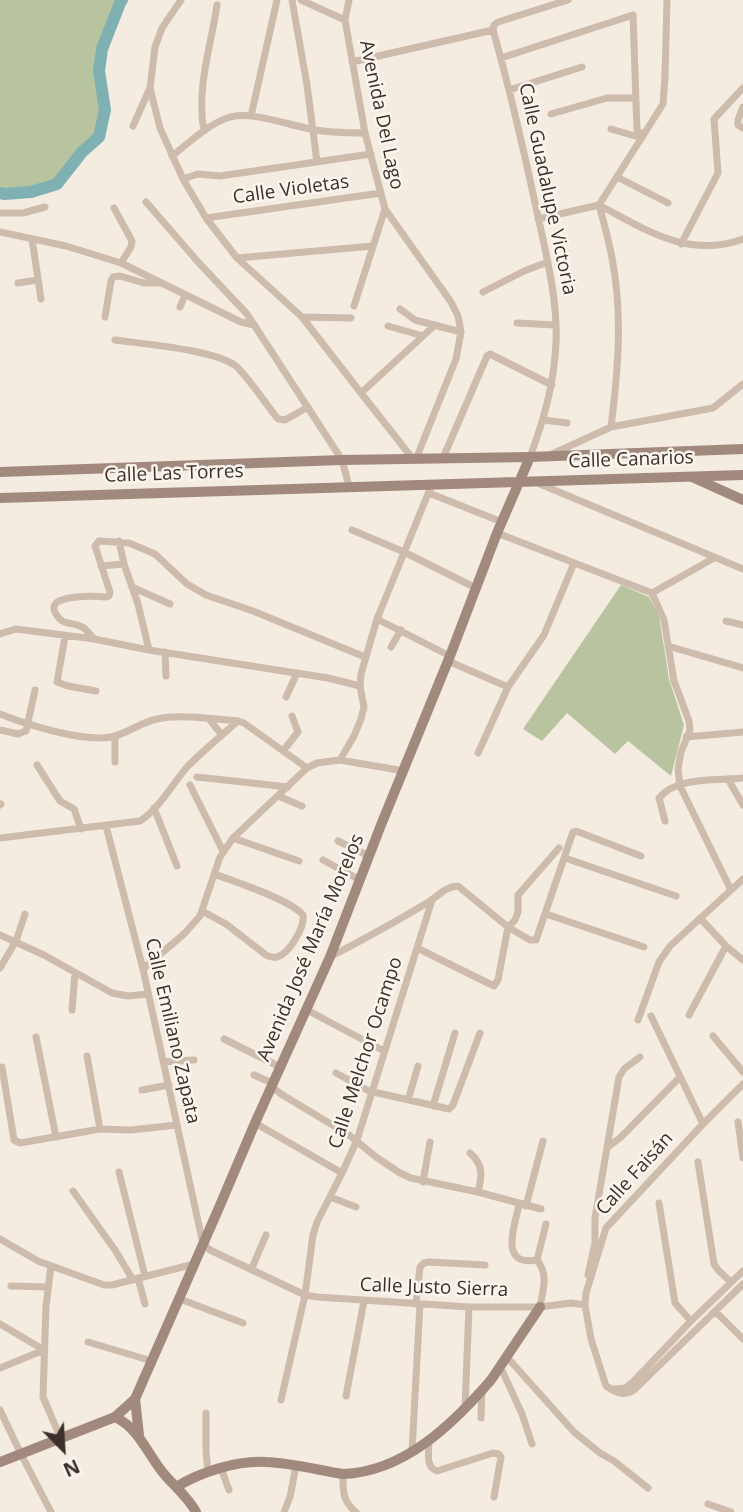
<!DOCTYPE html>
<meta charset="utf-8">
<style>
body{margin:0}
#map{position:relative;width:743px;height:1512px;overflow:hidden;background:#f4ebe1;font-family:"Open Sans",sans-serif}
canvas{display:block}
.north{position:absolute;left:28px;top:1414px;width:70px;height:70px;-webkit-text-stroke:5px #fbf5ee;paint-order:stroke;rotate:156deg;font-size:19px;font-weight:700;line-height:28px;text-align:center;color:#3b302b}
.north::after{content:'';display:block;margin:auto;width:24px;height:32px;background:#3b302b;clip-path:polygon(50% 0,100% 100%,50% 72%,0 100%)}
</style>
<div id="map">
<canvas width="743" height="1512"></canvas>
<div class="north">N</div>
</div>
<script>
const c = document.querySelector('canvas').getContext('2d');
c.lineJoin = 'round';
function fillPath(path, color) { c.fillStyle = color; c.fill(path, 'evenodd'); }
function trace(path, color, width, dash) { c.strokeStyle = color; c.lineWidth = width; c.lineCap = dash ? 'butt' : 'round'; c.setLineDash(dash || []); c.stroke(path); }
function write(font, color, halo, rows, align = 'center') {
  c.font = font + ' "Open Sans",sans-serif'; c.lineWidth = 5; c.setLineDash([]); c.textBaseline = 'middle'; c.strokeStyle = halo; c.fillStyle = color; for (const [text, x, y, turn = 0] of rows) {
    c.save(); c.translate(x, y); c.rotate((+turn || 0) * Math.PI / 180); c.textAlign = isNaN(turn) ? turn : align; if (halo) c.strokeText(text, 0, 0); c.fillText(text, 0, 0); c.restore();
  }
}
fillPath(new Path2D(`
 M0,0H122L120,3L102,49L99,71L105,110L99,137L82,152L57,184L31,192L4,194L0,193Z
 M621,585L649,597L659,616L669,679L684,725L671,776L628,741L615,754L567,713L542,741L523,729Z`), '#b8c4a0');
trace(new Path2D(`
 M0,193L4,194L31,192L57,184L82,152L99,137L105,110L99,71L102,49L120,3L122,0`), '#7fb0b2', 12);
trace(new Path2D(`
 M181,0L162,28L155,47L150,88L160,128L183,179L206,218L237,258L302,317L361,393L413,459
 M292,0L307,85L317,162
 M301,0L345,20
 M349,0L345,20L365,133L385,209L451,302L458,316L461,332L456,359L416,459
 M501,58L633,15L637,130L643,136
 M352,62L493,30
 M509,90L582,67
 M743,107L738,120V125L743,128
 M551,114L607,98H635
 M251,116L277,0
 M133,126L150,88
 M611,129L642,138
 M204,131C196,89 211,46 217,5
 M172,156C190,142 208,124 230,117C252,111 288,125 311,129C329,133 347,133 365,133
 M617,177L668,203
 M183,179L198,174L220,176L371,154
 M146,202L199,263L247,314L342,460L349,486
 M114,208L132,241L131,247L121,263
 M0,213H23L45,207
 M206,218L381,193
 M538,219L599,205C646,230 689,259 743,239
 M0,232L66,246L121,263L241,322L254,325
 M32,239L41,299
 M681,244L718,173L714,119L743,88
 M237,258L373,246
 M18,283L37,280
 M483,292L524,271L548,262
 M354,306L385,209
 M180,307L185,295
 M400,309L415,320L461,332
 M105,317L111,281L113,277L120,276L144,283H161
 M302,317L351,318
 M517,323L555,325
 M388,326L423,336
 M115,340C144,344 218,350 237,367C250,380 266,404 278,419L285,420L308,407
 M361,393L435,325
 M544,420L567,423
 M611,427L713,408L743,384
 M550,455L611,427C618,371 623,314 612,258C609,241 604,223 599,205L663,104L665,76L667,0
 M530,457C544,419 554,385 556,343C558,300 546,254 537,212C524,151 510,90 493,30L494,25L498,22L568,0
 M443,458L487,356L490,354L552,385
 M540,484L743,569
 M429,493L502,522
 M352,530L404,552L476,588
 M497,533L652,593L664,620L674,681L689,721L690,730L681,752L678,769L680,786L731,890
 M119,541L124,564L138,604L149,650
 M101,566L124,564
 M132,587L170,604
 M652,593L714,558
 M377,619L450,656
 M726,621L743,625
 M0,634L16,629L94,639L149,650L328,678L360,686
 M65,637L57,682L68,686L96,691
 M94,639C89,633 85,627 77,625C72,623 66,624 61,620C33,593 95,596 106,597L109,596L110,592L95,546L99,541L129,543L155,554L187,584L206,595L253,611L365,657
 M668,646L743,668
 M391,647L401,630
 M165,652L166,676
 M448,661L508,687
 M286,697L297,673
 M0,714C28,725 82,742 111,737C127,734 141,722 157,719C180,714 215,719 238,721L244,723L307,768
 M209,719L222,735
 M0,730L18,734L26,731L35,690
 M115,736V762
 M686,737L743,732
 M283,751L298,732L292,716
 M478,753L508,687L544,635L574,563
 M340,760L354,736L361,719L364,707L360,686L361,674L377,619L432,484
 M37,765L60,801L74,809L81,829
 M197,777L288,787
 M728,779L743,805
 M190,785L223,851
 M278,796L302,806
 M0,805L1,804
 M154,808L177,866
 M665,821L659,798C677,776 717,781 743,778
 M106,826L143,969L203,1244L210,1250L305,1295L317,1297L469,1307H540L571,1303L585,1305
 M0,838L140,821C160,808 172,784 188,766C204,750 221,736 238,721
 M233,838L299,861
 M338,841L369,856
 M565,858L676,896
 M323,860L360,880
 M202,911L226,924L266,955C271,957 271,958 277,957C289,954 305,927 303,915C291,900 234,881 214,874
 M546,914L644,947
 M700,918L726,946L743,960
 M0,935L44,955L112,993L128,996L148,994
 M417,948L494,986L498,980L508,927L515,920L518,912V895L559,848
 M330,957C364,939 398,921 430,901C439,895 447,886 458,886L508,927L530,940H536L573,832L576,831L641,856
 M0,968L16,941L25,914
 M143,969L185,933L200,916L220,857L233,838L307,768L317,763L340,760L404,771
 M72,1010L75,973
 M307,1010L384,1051
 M689,1015L726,946
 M651,1016L703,1124
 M638,1020L659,962L670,946L743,879
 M713,1036L743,1072
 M36,1037L56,1137
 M224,1039L280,1067
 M87,1056L100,1129
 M164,1062L194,1060
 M2,1067L14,1140L20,1143L100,1129L131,1130L177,1125
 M336,1073L369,1091L449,1109L453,1105L480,1033
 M254,1075L272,1083
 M743,1084L703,1124L606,1228L586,1293L585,1305L591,1339L606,1386C615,1392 624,1397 634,1390L743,1284
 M271,1086L281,1094L349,1135L376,1157L400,1173L411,1178L478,1192L541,1209
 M142,1090L169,1085
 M408,1100L418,1066
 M433,1106L455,1033
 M738,1122L743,1158
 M255,1123L342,1173
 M608,1147L621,1137L680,1077
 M470,1153C484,1165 482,1176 478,1192
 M698,1162L714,1264L718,1270L731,1282
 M119,1172L145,1276
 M423,1182L430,1142
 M73,1191L115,1250L133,1280
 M330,1197L356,1207
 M659,1203L675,1303L691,1321
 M519,1205C515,1225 498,1267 537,1260
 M526,1206L543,1141
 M0,1239L38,1261L104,1285H112L194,1264
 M51,1266L46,1306L43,1397L61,1439
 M252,1268L266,1235
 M588,1275L595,1243V1218L619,1077L624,1069L640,1057
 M138,1278L145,1304
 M11,1286L48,1287
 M180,1299L243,1323
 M416,1304L420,1267L424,1263L429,1262L485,1265
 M540,1307C543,1289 549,1275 537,1260L546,1224
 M715,1311L743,1339
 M0,1324L44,1350
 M88,1342L152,1361
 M506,1356L574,1432L600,1453L614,1461L648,1488
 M500,1366L522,1414L532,1444
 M0,1368L44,1350
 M614,1389L625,1388L633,1382L691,1321L743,1271
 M346,1396L364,1301
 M281,1400L305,1295L313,1235L317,1222L342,1173L357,1140L432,900
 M465,1407L469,1307
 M0,1410L21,1454L51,1512
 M206,1413V1452L208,1472
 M481,1418L482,1391
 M429,1441C429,1452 425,1467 437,1471L493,1453L499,1454L501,1457L494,1497
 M412,1451L420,1304
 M221,1468L229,1490
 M343,1474C343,1490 342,1501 356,1512
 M708,1504L731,1512
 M284,1512L290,1497L296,1466`), '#cdbbac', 7);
trace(new Path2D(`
 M0,472L342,460L530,457L743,449
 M692,477L743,500
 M0,498L743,475
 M135,1399L139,1435
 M115,1417C140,1429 147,1454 164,1474C175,1487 188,1497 196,1512
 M0,1462L115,1417L135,1399L218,1210L255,1123L330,957L381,825L450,656L497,533L530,457
 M176,1487C201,1472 237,1460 266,1462C292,1463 317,1470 343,1474C404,1472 453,1424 491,1380L540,1307`), '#a18a7d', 10);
write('19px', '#3b302b', '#fbf5ee', [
 ["Avenida Del Lago",381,115,78],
 ["Calle Guadalupe Victoria",547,189,78],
 ["Calle Violetas",291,190,-8],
 ["Calle Canarios",631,460,-2],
 ["Calle Las Torres",174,474,-2],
 ["Avenida José María Morelos",311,948,-67],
 ["Calle Emiliano Zapata",172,1031,77],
 ["Calle Melchor Ocampo",366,1053,-72],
 ["Calle Faisán",635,1174,-48],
 ["Calle Justo Sierra",434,1288,2]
]);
</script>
